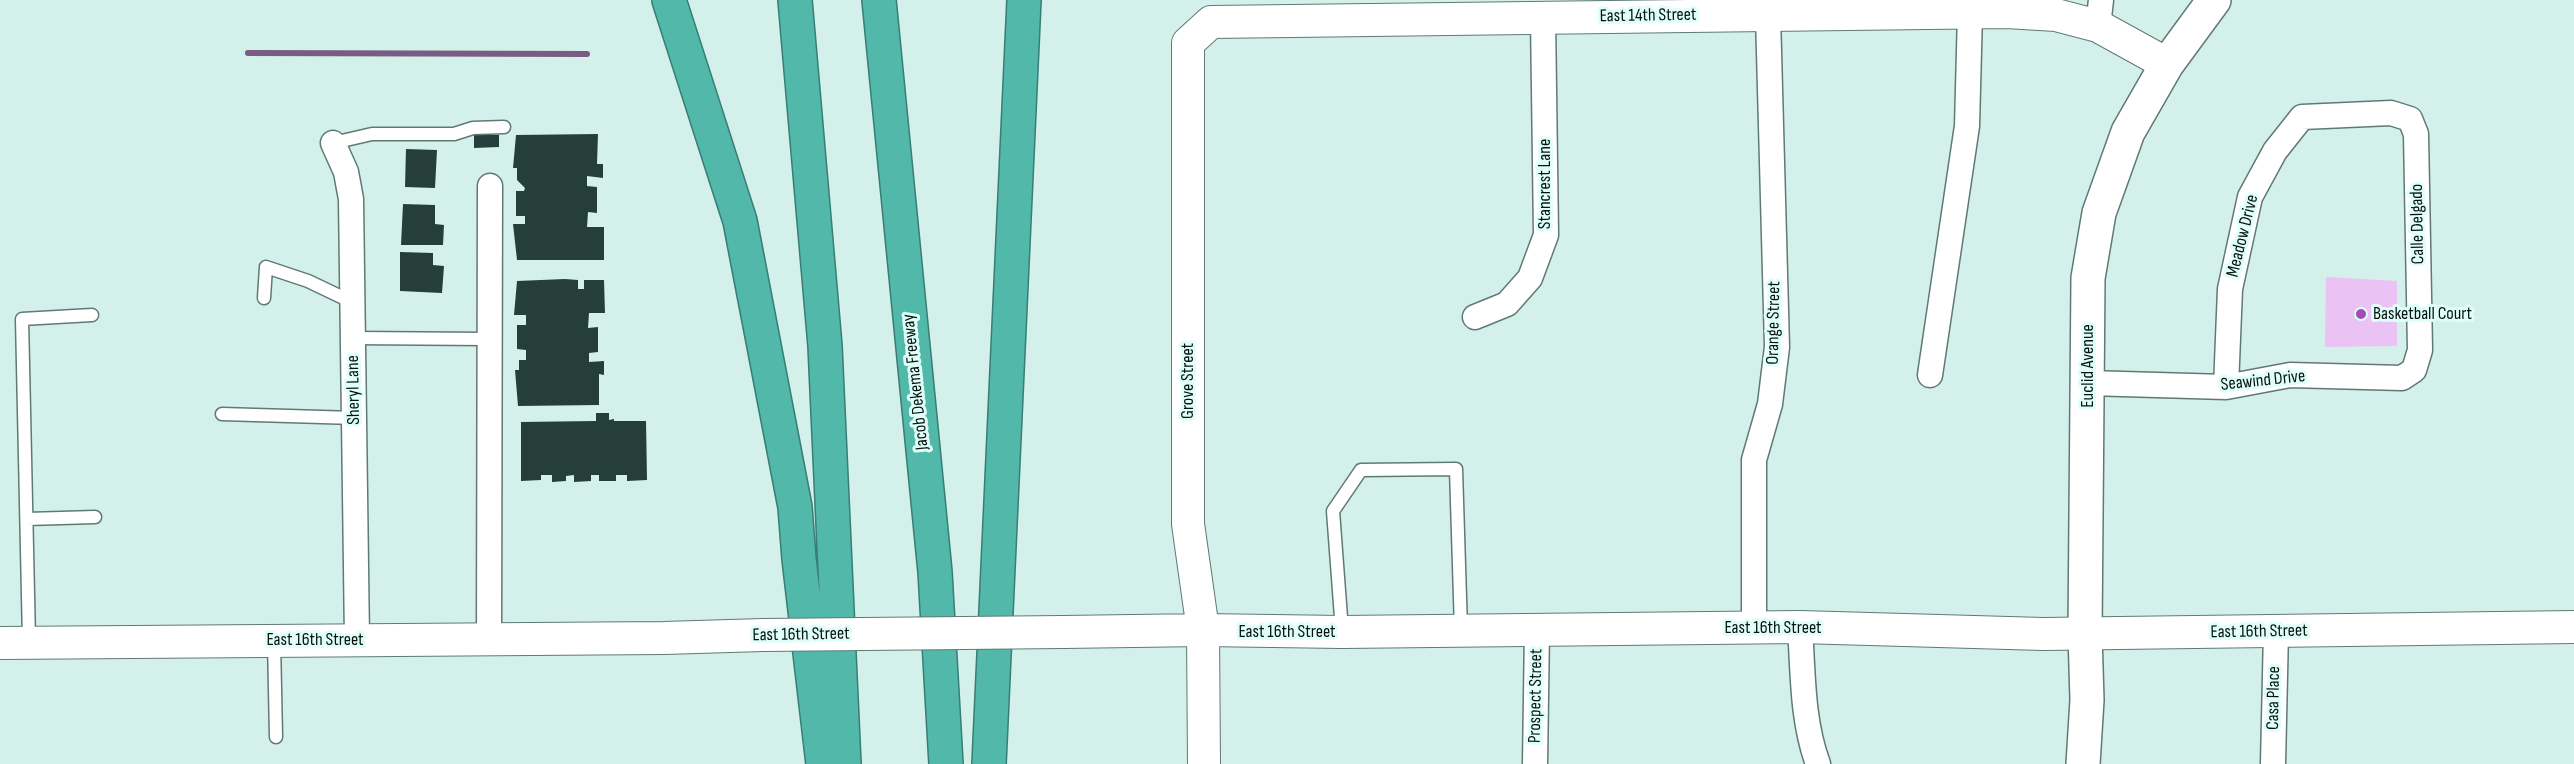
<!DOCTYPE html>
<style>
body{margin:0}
canvas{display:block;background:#d3f0eb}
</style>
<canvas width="2574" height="764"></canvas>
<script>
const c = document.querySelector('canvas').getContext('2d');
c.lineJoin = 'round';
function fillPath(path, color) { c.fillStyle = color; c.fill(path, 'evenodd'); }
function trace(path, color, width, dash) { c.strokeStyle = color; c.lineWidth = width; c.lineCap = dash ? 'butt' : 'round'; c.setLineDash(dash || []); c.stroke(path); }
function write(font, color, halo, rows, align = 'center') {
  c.font = font + ' "Sofia Sans Condensed",sans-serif'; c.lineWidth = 6; c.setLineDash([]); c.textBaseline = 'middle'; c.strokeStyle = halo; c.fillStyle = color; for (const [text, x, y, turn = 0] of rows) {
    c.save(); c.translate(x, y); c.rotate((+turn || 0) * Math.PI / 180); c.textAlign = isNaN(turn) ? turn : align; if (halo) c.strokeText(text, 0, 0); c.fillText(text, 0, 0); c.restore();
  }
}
fillPath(new Path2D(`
 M2326,277L2397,281V346L2325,347Z`), '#eac3f4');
trace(new Path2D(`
 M248,53L587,54`), '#795b84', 6);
fillPath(new Path2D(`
 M598,134L597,164H603V178L587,176V186L597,187V213L588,212L587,227H604V260H517L513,224H525V216H516V191H524L525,188L517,180V168H513L516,135Z
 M474,135H499V147L474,148Z
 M406,149L437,150L435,188L405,187Z
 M403,204L435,205V224L444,225L443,245H401Z
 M400,252L433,253V265L444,266L442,293L400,291Z
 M565,279L578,280V289H584V280H604L605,313H589L588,328L598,327V352L589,353V362L604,361V375L599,374V405L518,406L515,370H519V360H526V350L517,349V325H526V315H514L517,281Z
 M596,413H609V420L614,419V421H646L647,480L627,481V475H616V481H599V475H591V481L574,482V475L566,476V481L552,482V475H541V480L521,481V422L596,421Z`), '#263e3a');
const service = new Path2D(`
 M333,143L372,134H454L473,128L504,127
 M264,298L266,267L308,281L352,302
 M353,338L488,339
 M222,414L355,418
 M27,519L95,517
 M1342,631L1333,511L1361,470L1456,469L1461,630
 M29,641L22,319L92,315
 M274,641L276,737`);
const minor = new Path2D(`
 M2098,26L2101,0
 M333,143L346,172L351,199L357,640
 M1475,317L1507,304L1530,278L1546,235L1543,17
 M1930,375L1967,126L1970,13
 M2088,383L2226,387L2290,375L2402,378L2414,370L2420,350L2416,134L2410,119L2391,113L2302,117L2275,151L2250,197L2230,289L2226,387
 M1800,627C1803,673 1802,721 1818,764
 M1754,629V460L1770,404L1777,347L1768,15
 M489,638L490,186
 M1535,764L1537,629
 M2273,764L2276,631`);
const tertiary = new Path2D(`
 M1063,632L1203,630L1342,632L1800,627L2043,634L2574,627
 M0,643L664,638L763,635
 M1204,764L1203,630L1188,524V43L1211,22L2007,12L2056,15L2098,26L2167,64`);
const secondary = new Path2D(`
 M2083,764L2087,700L2085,634L2088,278L2099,213L2128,132L2167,64L2214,0`);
const motorway = new Path2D(`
 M669,0L740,221L795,507L799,559L823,764
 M795,0L825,346L844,764
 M879,0L935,572L946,764
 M989,764L1024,0`);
trace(service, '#5f7a75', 15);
trace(minor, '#5f7a75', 27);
trace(tertiary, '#5f7a75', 34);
trace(secondary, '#5f7a75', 36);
trace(motorway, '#387e74', 36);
trace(service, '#fff', 12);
trace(minor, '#fff', 24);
trace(tertiary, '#fff', 32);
trace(secondary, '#fff', 33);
trace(motorway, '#52b8aa', 33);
const tertiaryBridge = new Path2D(`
 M763,635L1063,632`);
trace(tertiaryBridge, '#5f7a75', 34, []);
trace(tertiaryBridge, '#fff', 32);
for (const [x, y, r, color] of [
 [2361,314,6,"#a44db9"]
]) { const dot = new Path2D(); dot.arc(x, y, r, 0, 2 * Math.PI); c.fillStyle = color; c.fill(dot); trace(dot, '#e0fef8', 2); }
write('18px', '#081311', '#e0fef8', [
 ["East 14th Street",1648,16,-1],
 ["Stancrest Lane",1545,184,-90],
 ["Calle Delgado",2418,224,-91],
 ["Meadow Drive",2243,236,-76],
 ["Orange Street",1774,323,-89],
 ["Euclid Avenue",2088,366,-90],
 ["Grove Street",1188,381,-90],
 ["Seawind Drive",2263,381,-6],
 ["Jacob Dekema Freeway",916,382,-96],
 ["Sheryl Lane",354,390,-91],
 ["East 16th Street",1773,628],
 ["East 16th Street",1287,632],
 ["East 16th Street",2259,632,-1],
 ["East 16th Street",801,635,-1],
 ["East 16th Street",315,640],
 ["Prospect Street",1536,696,-89],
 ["Casa Place",2274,698,-89]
]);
write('18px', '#081311', '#e0fef8', [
 ["Basketball Court",2373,314]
], 'left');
</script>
